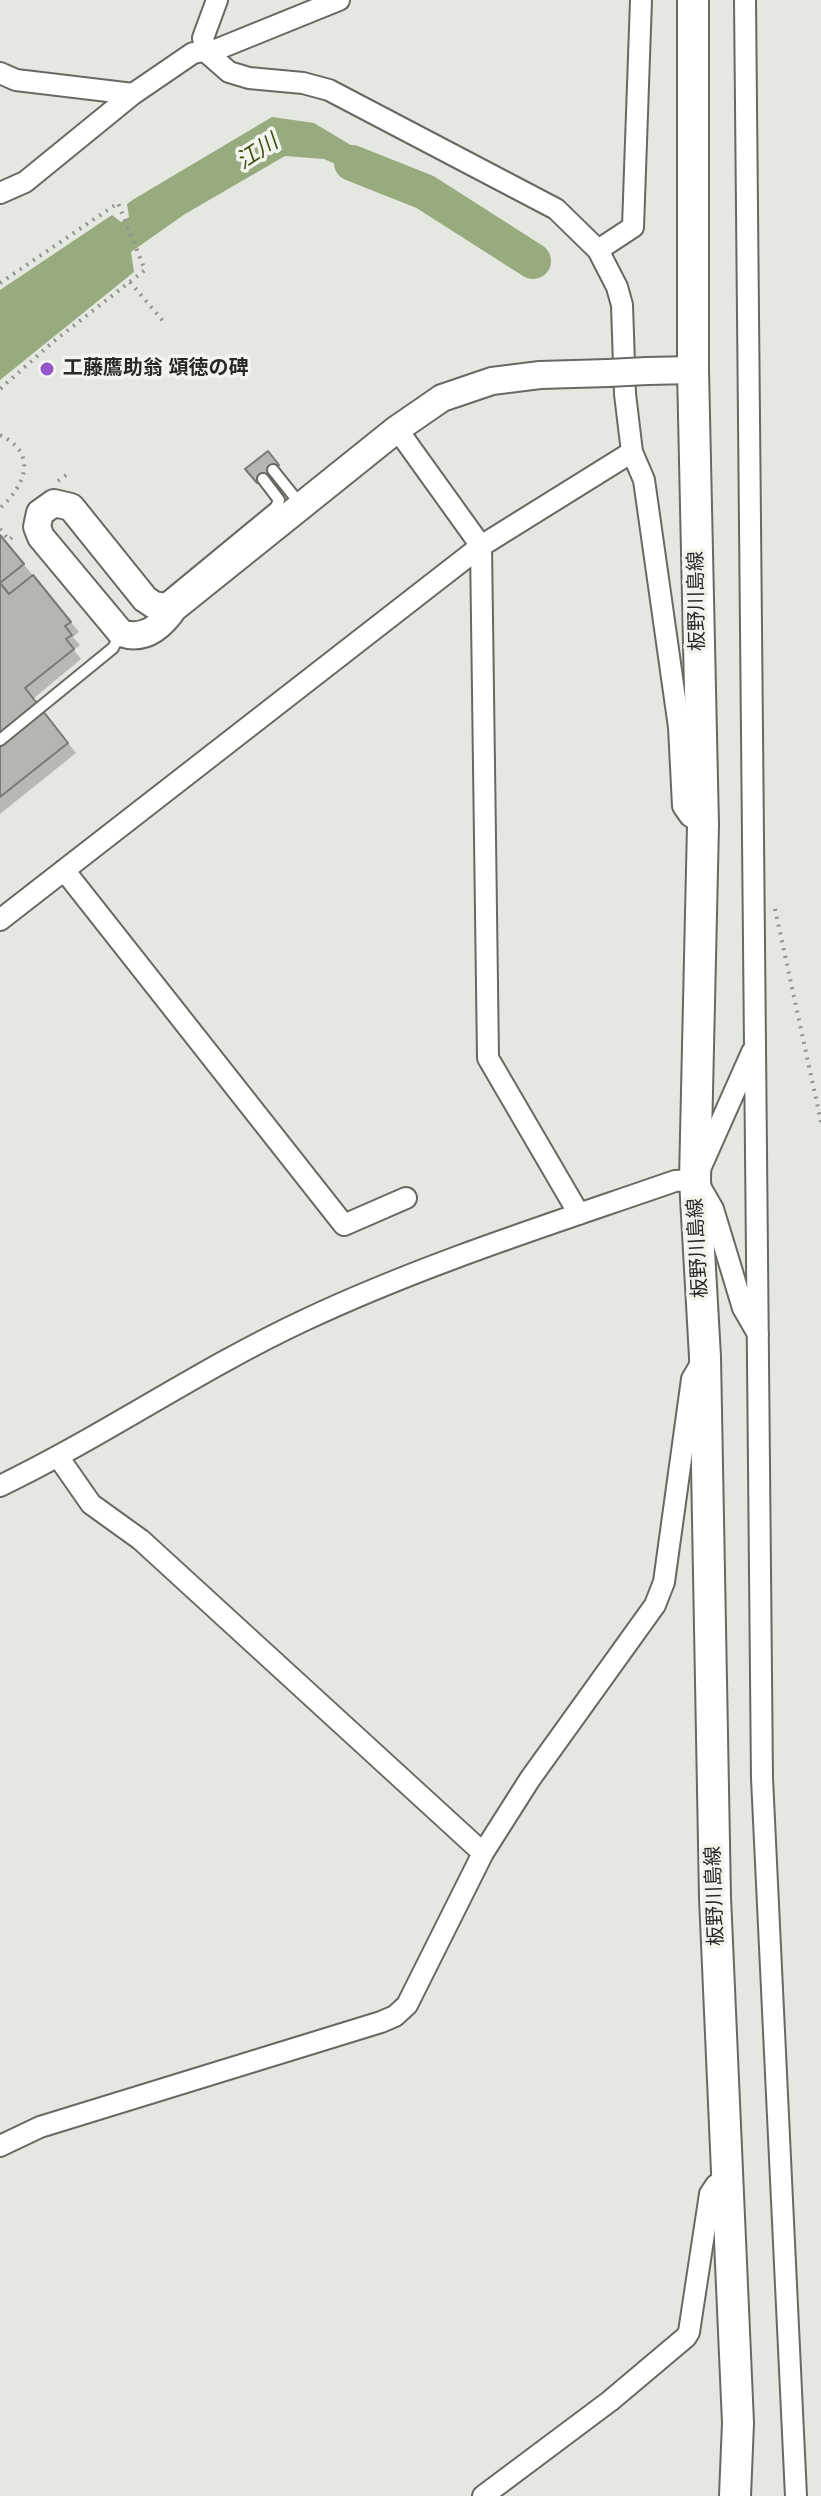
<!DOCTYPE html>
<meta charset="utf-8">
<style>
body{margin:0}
canvas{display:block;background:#e4e8e0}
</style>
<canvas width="821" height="2496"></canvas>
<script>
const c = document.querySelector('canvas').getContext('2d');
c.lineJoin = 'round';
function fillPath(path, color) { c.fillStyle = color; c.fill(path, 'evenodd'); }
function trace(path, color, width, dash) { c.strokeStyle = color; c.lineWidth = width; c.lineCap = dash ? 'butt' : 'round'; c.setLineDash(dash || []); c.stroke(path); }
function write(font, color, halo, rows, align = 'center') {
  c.font = font + ' "Nunito Sans","Noto Sans JP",sans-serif'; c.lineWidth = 7; c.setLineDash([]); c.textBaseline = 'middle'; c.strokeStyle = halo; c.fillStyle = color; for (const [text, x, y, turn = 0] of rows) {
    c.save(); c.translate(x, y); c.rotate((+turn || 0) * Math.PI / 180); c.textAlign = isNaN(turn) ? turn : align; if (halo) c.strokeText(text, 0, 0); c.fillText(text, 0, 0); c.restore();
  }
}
fillPath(new Path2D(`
 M272,117L314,123L399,174L391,188L324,159L285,156L185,214L131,252L134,272L0,380V290L112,215L121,222L129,217L127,204L134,199Z`), '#98ab7f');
fillPath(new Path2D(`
 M272,458L282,470L263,486L248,469Z
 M0,535L79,632L73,637L80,645L74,650L81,659L33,699L76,753L0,814Z`), '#0003');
trace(new Path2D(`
 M352,163L425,192L533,261`), '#98ab7f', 36);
const building = new Path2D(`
 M268,451L279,465L257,483L245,469Z
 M0,535L24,564L0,583L9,594L33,575L71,622L65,626L72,635L66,639L74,649L25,688L68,743L0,797Z`);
fillPath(building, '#b4b7b0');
trace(building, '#787b74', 2);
const service = new Path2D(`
 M273,470L301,505
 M162,601L276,507L279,500L263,479
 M0,740L113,648L120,635`);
const minor = new Path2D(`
 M217,0L203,38L205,51L229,72L249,78L303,83L329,90L556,209L598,250L617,287L622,305L625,394L632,452L644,480L679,727L683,806L690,816L703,825
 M745,0L762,1778L796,2496
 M0,73L16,80L133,94
 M0,193L25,182L133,94L193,53L218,49L339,0
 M598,250L633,227L641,0
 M397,429L481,546L488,1058L579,1214
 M64,870L344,1225L406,1198
 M0,920L481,546L632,452
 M700,1169L752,1052
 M698,1183L713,1209L743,1308L758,1334
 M59,1458L91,1504L141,1540L483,1853
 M0,1486C104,1436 200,1369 305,1320C424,1264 551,1224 675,1181L695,1180
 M0,2146L40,2127L381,2022L395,2016L407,2005L483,1853L530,1779L655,1605L664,1582L692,1379L699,1367
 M483,2496L610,2401L686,2337L689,2332L710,2194L716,2185L728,2177`);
const tertiary = new Path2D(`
 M647,371L693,370
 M174,608L154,605L145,599L71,507L54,503L40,513L37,527L41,537L121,633C144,641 161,627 174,608L397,429L442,398L492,381L540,375L608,373`);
const secondary = new Path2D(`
 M693,0V370L703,825L695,1180L705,1357L715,1897L738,2423L735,2496`);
trace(service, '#676a63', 14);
trace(minor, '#676a63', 24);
trace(tertiary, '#676a63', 30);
trace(secondary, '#676a63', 34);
trace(new Path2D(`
 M130,282L163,321
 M0,283L118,203L145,270L54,341L0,389
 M0,435C38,453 26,485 0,508
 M58,481L69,473
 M0,529L9,540L16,534
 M775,909L821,1122`), '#91948e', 4, [2, 6]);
trace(service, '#fff', 10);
trace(minor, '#fff', 20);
trace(tertiary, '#fff', 26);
trace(secondary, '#fff', 30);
const tertiaryBridge = new Path2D(`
 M608,373L647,371`);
trace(tertiaryBridge, '#676a63', 30, []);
trace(tertiaryBridge, '#fff', 26);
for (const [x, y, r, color] of [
 [47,369,8,"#9555cb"]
]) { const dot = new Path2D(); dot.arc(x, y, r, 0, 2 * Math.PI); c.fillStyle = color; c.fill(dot); trace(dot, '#f2f5ed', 3); }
write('bold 20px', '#292a27', '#f2f5ed', [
 ["工藤鷹助翁 頌徳の碑",63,369]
], 'left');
write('20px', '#292a27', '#f2f5ed', [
 ["板野川島線",698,601,-91],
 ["板野川島線",699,1248,-93],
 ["板野川島線",716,1896,-92]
]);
write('italic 22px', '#3a500d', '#f2f5ed', [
 ["江川",258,153,-33]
]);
</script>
